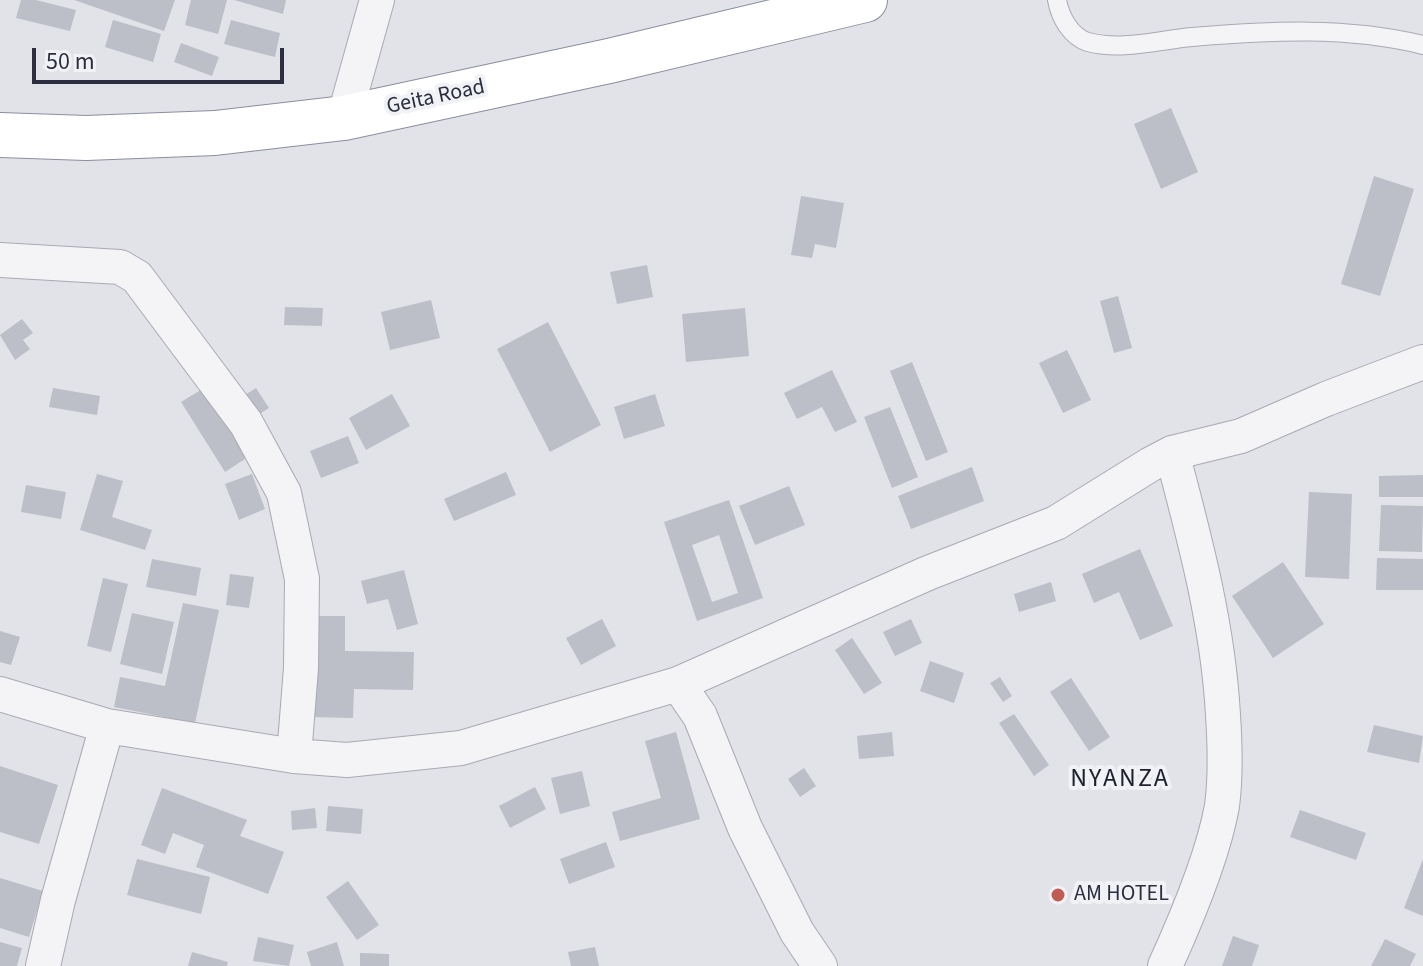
<!DOCTYPE html>
<style>
body{margin:0}
#map{position:relative;width:1423px;height:966px;overflow:hidden;background:#e2e3e9;font-family:"Source Sans 3",sans-serif}
canvas{display:block}
.scale{position:absolute;left:32px;top:48px;width:252px;height:36px;box-sizing:border-box;border:4px solid #2c2e3f;border-top:0;padding-left:10px;font-size:24px;line-height:28px;white-space:nowrap;color:#2c2e3f;-webkit-text-stroke:6px #f1f2f6;paint-order:stroke}
</style>
<div id="map">
<canvas width="1423" height="966"></canvas>
<div class="scale">50 m</div>
</div>
<script>
const c = document.querySelector('canvas').getContext('2d');
c.lineJoin = 'round';
function fillPath(path, color) { c.fillStyle = color; c.fill(path, 'evenodd'); }
function trace(path, color, width, dash) { c.strokeStyle = color; c.lineWidth = width; c.lineCap = dash ? 'butt' : 'round'; c.setLineDash(dash || []); c.stroke(path); }
function write(font, color, halo, rows, align = 'center') {
  c.font = font + ' "Source Sans 3",sans-serif'; c.lineWidth = 8; c.setLineDash([]); c.textBaseline = 'middle'; c.strokeStyle = halo; c.fillStyle = color; for (const [text, x, y, turn = 0] of rows) {
    c.save(); c.translate(x, y); c.rotate((+turn || 0) * Math.PI / 180); c.textAlign = isNaN(turn) ? turn : align; if (halo) c.strokeText(text, 0, 0); c.fillText(text, 0, 0); c.restore();
  }
}
fillPath(new Path2D(`
 M21,0H36L76,10L70,31L16,18Z
 M74,0H175L164,31Z
 M191,0H227L218,34L185,25Z
 M234,0H286L283,14Z
 M113,20L161,34L153,62L105,47Z
 M231,20L280,33L275,57L224,44Z
 M181,43L219,57L212,76L174,62Z
 M1171,108L1198,172L1161,189L1134,124Z
 M1374,176L1414,189L1380,296L1341,284Z
 M801,196L844,203L836,248L815,244L812,258L791,255Z
 M647,265L653,297L617,304L610,272Z
 M1118,296L1132,348L1114,353L1100,301Z
 M431,300L440,338L390,350L381,312Z
 M285,307L323,308L322,326L284,325Z
 M745,308L749,356L686,362L682,314Z
 M22,319L33,333L23,340L30,349L15,360L0,335Z
 M548,322L601,425L550,452L497,349Z
 M1067,350L1091,400L1063,413L1039,363Z
 M912,362L948,452L926,461L890,371Z
 M832,370L857,422L835,432L822,407L797,419L784,393Z
 M53,388L100,396L97,415L49,407Z
 M204,388L248,457L225,472L181,402Z
 M256,388L269,408L258,415L245,395Z
 M392,394L410,426L366,450L349,418Z
 M655,394L665,426L624,439L614,407Z
 M890,407L918,477L892,488L864,417Z
 M348,436L359,463L321,478L310,451Z
 M972,467L984,501L911,529L898,496Z
 M506,472L516,495L454,521L444,499Z
 M97,474L123,481L112,517L152,530L145,550L80,530Z
 M252,474L265,509L239,520L225,484Z
 M1423,475V497H1379V476Z
 M26,485L66,492L61,519L21,512Z
 M789,486L805,525L755,545L739,506Z
 M1309,492L1352,494L1349,579L1305,577Z
 M729,500L763,598L697,621L664,522ZM719,535L738,593L712,602L692,545Z
 M1381,505L1423,506L1422,552L1379,551Z
 M1140,549L1173,626L1140,640L1119,592L1094,603L1082,574Z
 M1377,558L1423,559V590H1376Z
 M152,559L201,568L196,596L146,587Z
 M1283,562L1324,624L1273,658L1232,596Z
 M404,570L418,624L397,630L388,599L367,604L361,581Z
 M230,574L254,577L249,608L226,605Z
 M103,578L128,584L111,652L87,646Z
 M1051,582L1056,601L1019,612L1014,594Z
 M183,603L219,610L195,723L114,707L120,677L165,686Z
 M132,613L174,622L162,674L120,664Z
 M314,616H345V651L414,652L413,690L354,689L353,718L311,717Z
 M602,619L616,646L581,665L566,638Z
 M911,619L922,643L895,656L883,632Z
 M0,631L20,637L11,665L0,662Z
 M852,638L882,683L864,694L835,650Z
 M930,661L964,673L954,703L920,691Z
 M1000,677L1012,696L1003,702L990,683Z
 M1071,678L1110,737L1089,751L1050,692Z
 M1014,714L1049,765L1034,776L999,723Z
 M1374,725L1423,736L1419,763L1367,752Z
 M676,732L700,819L620,841L612,812L661,798L645,741Z
 M892,732L894,756L859,759L857,736Z
 M0,766L58,785L39,844L0,832Z
 M804,768L816,786L800,797L788,779Z
 M582,771L590,806L560,814L551,778Z
 M535,787L546,809L510,828L499,806Z
 M162,788L247,820L240,836L284,852L268,894L196,867L204,845L173,833L165,854L141,845Z
 M328,806L363,809L361,834L326,831Z
 M315,808L317,828L292,830L291,811Z
 M1300,810L1366,833L1356,860L1290,837Z
 M606,842L615,867L569,884L560,859Z
 M137,859L210,877L201,914L127,895Z
 M1423,859V916L1404,908Z
 M0,878L43,891L29,937L0,928Z
 M348,881L379,925L357,940L326,897Z
 M1233,936L1259,945L1252,966H1222Z
 M258,937L294,945L289,966L253,961Z
 M1385,939L1416,954L1410,966H1371Z
 M0,942L22,948L17,966H0Z
 M337,942L344,966H311L307,952Z
 M595,947L599,966H571L568,952Z
 M192,952L228,962L227,966H188Z
 M360,953L389,954V966H360Z`), '#bcbec8');
const service = new Path2D(`
 M1057,0C1060,17 1071,37 1088,42C1121,51 1158,40 1192,37C1269,31 1347,26 1423,45`);
const minor = new Path2D(`
 M344,118L377,0
 M0,260L120,267L137,277L246,423L284,493L302,579L301,668L294,756
 M678,684L700,716L745,828L797,932L820,966
 M0,694L107,726L294,756L347,760L461,748L678,684L928,573L1056,523L1151,464L1172,453L1241,436L1326,399L1423,362
 M43,966L58,900L107,726
 M1165,966C1186,920 1213,856 1222,806C1226,776 1225,745 1223,715C1218,625 1195,540 1172,453`);
const trunk = new Path2D(`
 M0,135L86,138L215,133L344,118L609,61L865,0`);
trace(service, '#a8a9b3', 20);
trace(minor, '#a8a9b3', 36);
trace(trunk, '#8b8e9e', 46);
trace(service, '#f4f4f7', 18);
trace(minor, '#f4f4f7', 34);
trace(trunk, '#fff', 44);
for (const [x, y, r, color] of [
 [1058,895,8,"#c05c54"]
]) { const dot = new Path2D(); dot.arc(x, y, r, 0, 2 * Math.PI); c.fillStyle = color; c.fill(dot); trace(dot, '#f1f2f6', 3); }
write('22px', '#2c2e3f', '#f1f2f6', [
 ["Geita Road",436,98,-12]
]);
write('22px', '#2c2e3f', '#f1f2f6', [
 ["AM HOTEL",1074,895]
], 'left');
c.letterSpacing = '2px';
write('26px', '#1e2030', '#f1f2f6', [
 ["NYANZA",1120,780]
]);
c.letterSpacing = '0px';
</script>
